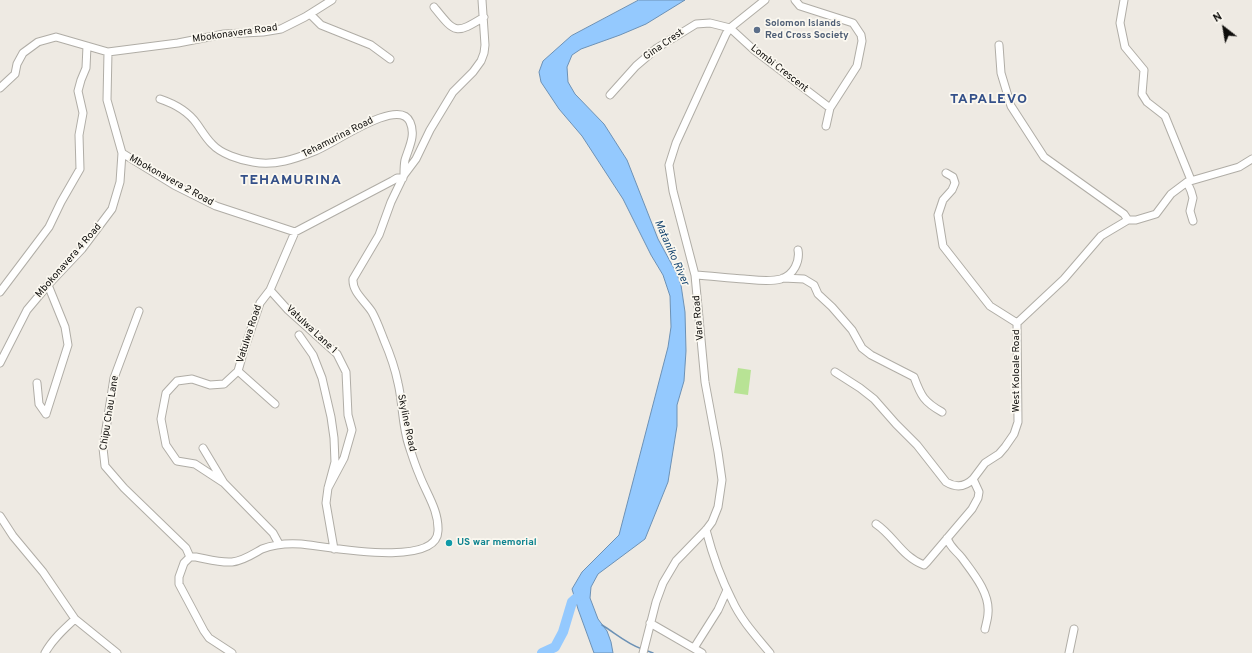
<!DOCTYPE html>
<style>
body{margin:0}
#map{position:relative;width:1252px;height:653px;overflow:hidden;background:#eeeae3;font-family:Overpass,sans-serif}
canvas{display:block}
.north{position:absolute;left:1204px;top:8px;width:40px;height:40px;-webkit-text-stroke:3px #fbf8f0;paint-order:stroke;rotate:329deg;font-size:11px;font-weight:700;line-height:16px;text-align:center;color:#0f0e0c}
.north::after{content:'';display:block;margin:auto;width:14px;height:18px;background:#0f0e0c;clip-path:polygon(50% 0,100% 100%,50% 72%,0 100%)}
</style>
<div id="map">
<canvas width="1252" height="653"></canvas>
<div class="north">N</div>
</div>
<script>
const c = document.querySelector('canvas').getContext('2d');
c.lineJoin = 'round';
function fillPath(path, color) { c.fillStyle = color; c.fill(path, 'evenodd'); }
function trace(path, color, width, dash) { c.strokeStyle = color; c.lineWidth = width; c.lineCap = dash ? 'butt' : 'round'; c.setLineDash(dash || []); c.stroke(path); }
function write(font, color, halo, rows, align = 'center') {
  c.font = font + ' Overpass,sans-serif'; c.lineWidth = 3.5; c.setLineDash([]); c.textBaseline = 'middle'; c.strokeStyle = halo; c.fillStyle = color; for (const [text, x, y, turn = 0] of rows) {
    c.save(); c.translate(x, y); c.rotate((+turn || 0) * Math.PI / 180); c.textAlign = isNaN(turn) ? turn : align; if (halo) c.strokeText(text, 0, 0); c.fillText(text, 0, 0); c.restore();
  }
}
fillPath(new Path2D(`
 M738,368L751,370L748,395L734,393Z`), '#b8e395');
const water = new Path2D(`
 M639,0H685L646,24L620,35L581,49L572,55L567,67L568,82L575,94L604,124L627,160L658,239L677,274L681,285L685,312L686,351L684,381L677,405V426L668,482L645,539L598,574L591,587L590,598L598,619L607,631L611,642L613,653H594L578,609L572,589L582,572L619,535L668,347L671,327L670,296L663,275L651,255L623,199L582,136L559,109L541,82L539,72L543,61L571,36Z`);
fillPath(water, '#94c9fe');
trace(water, '#6c91b5', 1);
trace(new Path2D(`
 M602,625C615,633 627,644 642,649
 M645,650L653,653`), '#6c91b5', 1.5);
trace(new Path2D(`
 M542,653L555,647L563,632L572,602L581,594`), '#94c9fe', 10);
const minor = new Path2D(`
 M795,0L800,6L853,23L861,35L862,41L857,66L830,108L826,126
 M1124,0L1120,23L1125,47L1144,70L1142,94L1147,102L1165,116L1191,180
 M434,7C455,33 455,35 484,17
 M310,14L321,25L371,45L390,59
 M999,45L1001,73L1011,106L1044,157L1124,214L1128,220
 M0,88L15,74L17,64L23,53L38,42L56,37L108,52L178,43L224,34L263,32L281,29L305,17L332,0
 M610,95L636,66L657,48L696,24L710,23L730,28L754,50L830,108
 M160,99C175,104 188,111 197,124C202,131 206,138 212,144C221,154 240,160 253,162C275,166 295,159 315,151C332,145 399,96 410,122C416,135 409,147 405,160C404,165 404,170 404,175
 M122,153L174,185L216,206L295,232L392,181L397,178H403
 M946,173L953,177L955,183L952,190L943,200L938,215L943,246L990,306L1017,323
 M1187,182L1191,191L1193,198L1190,211L1193,221
 M695,275C711,276 728,278 744,279C756,280 769,282 781,279C794,275 800,261 798,250
 M783,278L804,279L814,285L818,294L832,307L852,330L862,348L871,355L914,377C921,396 924,402 942,412
 M270,290L288,310L337,354L346,372L348,415L352,430L344,458L328,488
 M0,292L49,227L61,202L80,169L79,135L83,113L78,91L81,80L86,68L87,46
 M139,311L114,378L103,448L105,466L124,488L186,548L190,557
 M299,335L313,355L322,378L331,417L334,438L335,462L328,488L326,503L334,549
 M0,363L27,310L48,285L82,249L112,209L120,182L122,153L107,100L108,52
 M835,372L860,388L874,399L896,424L917,445L946,482C956,488 965,487 973,479
 M37,383L39,404L46,414
 M275,404L238,371L244,350L260,303L270,290L295,232
 M46,414L68,345L65,327L48,285
 M203,448L224,483L273,533L279,544
 M224,483L195,464L177,461L166,445L161,419L166,393L177,381L192,379L210,385L224,384L238,371
 M0,516L13,536L43,572L75,619L117,653
 M876,524C894,536 902,557 924,565L927,562L972,509L978,498L979,492L973,479L985,463L999,454L1005,447L1014,434L1018,422L1017,323L1064,279L1101,236L1128,220H1136L1156,214L1171,194L1187,182L1239,167L1252,159
 M706,530C712,553 721,579 732,600C741,620 756,636 770,653
 M947,538C951,549 956,550 962,558C973,573 990,593 988,613C988,618 986,624 985,629
 M650,623L702,653
 M694,648L718,610L727,590
 M45,653C52,640 64,629 75,619
 M232,653L209,638L204,631L179,584V577L184,563L190,557H196C207,559 220,563 232,562C243,561 253,554 262,549C275,544 287,543 301,544C324,546 437,569 438,531C439,510 426,493 419,474C415,465 412,455 409,446C402,426 403,404 398,383C395,368 390,354 384,340C380,330 377,321 372,312C365,301 352,292 353,279L379,235L391,202L404,175L416,159L430,130L453,92L473,72L481,61L484,53L485,45L482,0
 M643,653L656,602L663,583L676,561L706,530L712,522L718,507L722,480L718,452L705,382L695,275L673,191L669,165L676,143L726,34L730,28L765,0
 M1069,653L1074,629`);
trace(minor, '#b0ada6', 9);
trace(minor, '#fff', 7);
for (const [x, y, r, color] of [
 [757,30,4,"#5c6f8a"],
 [449,543,4,"#0f9aa8"]
]) { const dot = new Path2D(); dot.arc(x, y, r, 0, 2 * Math.PI); c.fillStyle = color; c.fill(dot); trace(dot, '#fbf8f0', 1.5); }
write('bold 10px', '#4e5e75', '#fbf8f0', [
 ["Solomon Islands",765,24],
 ["Red Cross Society",765,36]
], 'left');
write('10px', '#0f0e0c', '#fbf8f0', [
 ["Mbokonavera Road",235,34,-8],
 ["Gina Crest",664,45,-35],
 ["Lombi Crescent",779,69,38],
 ["Tehamurina Road",338,138,-27],
 ["Mbokonavera 2 Road",171,181,29],
 ["Mbokonavera 4 Road",69,261,-49],
 ["Vara Road",699,318,-95],
 ["Vatulwa Lane 1",311,330,43],
 ["Vatulwa Road",250,334,-72],
 ["West Koloale Road",1017,371,-90],
 ["Chipu Chau Lane",110,413,-81],
 ["Skyline Road",406,423,78]
]);
write('bold 10px', '#0d838f', '#fbf8f0', [
 ["US war memorial",457,543]
], 'left');
write('italic 11px', '#184771', '#fbf8f0', [
 ["Mataniko River",671,253,66]
]);
c.letterSpacing = '1px';
write('bold 14px', '#345089', '#fbf8f0', [
 ["TAPALEVO",989,100],
 ["TEHAMURINA",291,181]
]);
c.letterSpacing = '0px';
</script>
